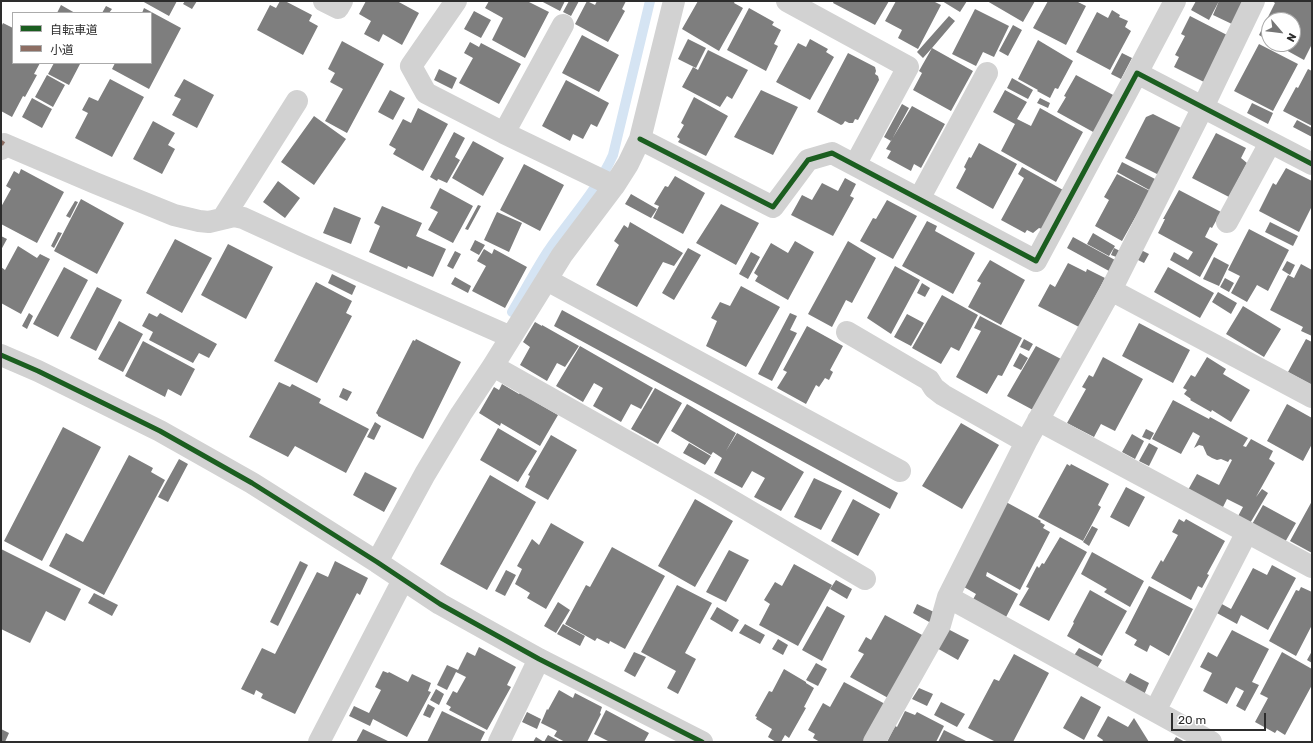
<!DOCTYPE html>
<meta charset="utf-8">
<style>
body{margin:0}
#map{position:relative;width:1313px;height:743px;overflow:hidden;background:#fff;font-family:Rubik,"Noto Sans JP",sans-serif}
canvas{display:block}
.frame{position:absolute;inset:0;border:2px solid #2d2d2d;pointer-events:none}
.legend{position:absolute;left:12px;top:12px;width:140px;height:52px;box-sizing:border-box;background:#fff;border:1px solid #ababab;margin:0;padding:5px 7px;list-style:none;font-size:12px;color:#2d2d2d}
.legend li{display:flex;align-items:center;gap:8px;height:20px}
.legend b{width:20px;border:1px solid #ababab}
.north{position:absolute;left:1261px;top:12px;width:40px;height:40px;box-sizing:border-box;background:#fff;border:1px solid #ababab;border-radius:50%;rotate:118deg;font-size:11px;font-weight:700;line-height:16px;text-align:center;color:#2d2d2d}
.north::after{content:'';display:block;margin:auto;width:14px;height:18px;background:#767676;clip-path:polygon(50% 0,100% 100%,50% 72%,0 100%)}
.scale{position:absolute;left:1171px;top:713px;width:95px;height:18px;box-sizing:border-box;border:2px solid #2d2d2d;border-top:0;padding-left:5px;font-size:12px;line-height:14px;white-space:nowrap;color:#2d2d2d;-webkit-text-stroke:3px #fff;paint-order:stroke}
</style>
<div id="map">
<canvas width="1313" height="743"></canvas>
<div class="frame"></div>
<ul class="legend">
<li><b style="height:5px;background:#1b5e20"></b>自転車道</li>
<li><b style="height:5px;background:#8d6e63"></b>小道</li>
</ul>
<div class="north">N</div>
<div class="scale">20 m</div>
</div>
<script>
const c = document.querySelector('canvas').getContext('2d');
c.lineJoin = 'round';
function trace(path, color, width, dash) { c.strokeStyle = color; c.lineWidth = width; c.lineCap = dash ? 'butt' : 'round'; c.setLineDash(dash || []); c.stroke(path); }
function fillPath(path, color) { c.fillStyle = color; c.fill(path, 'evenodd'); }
trace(new Path2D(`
 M512,312C524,292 535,271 548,251C570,219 597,191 613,155L650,1`), '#d5e4f3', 10);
fillPath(new Path2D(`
 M142,1H177L169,16Z
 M185,1H197L192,9L183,4Z
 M280,1H285L312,15L309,21L318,26L303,55L257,30L270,5L276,8Z
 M366,1H397L419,13L402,45L383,34L379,42L364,34L371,21L359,14Z
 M489,1H527L549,12L525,58L492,40L503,18L485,8Z
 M541,1H565L560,11Z
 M569,1H579L571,16L563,12Z
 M587,1L595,5L597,1H626L622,9L625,11L608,42L575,24Z
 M698,1H735L734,3L743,8L719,51L682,29Z
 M834,1H889L875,25L833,3Z
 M896,1H933L941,5L918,49L898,38L902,30L885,21Z
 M942,1H967L960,12Z
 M987,1H1035L1023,22Z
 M1048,1H1076L1086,6L1066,45L1033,28Z
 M1196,1H1219L1209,20L1191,10Z
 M1219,1H1246L1234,25L1213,15Z
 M1272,1H1312V44L1304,60L1275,44H1293V20H1269V41L1259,35L1275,3Z
 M61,5L75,13H57Z
 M106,6L112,9L109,13H102Z
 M144,8L181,28L149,89L112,69L115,63H151V13H142Z
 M749,8L774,22L772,25L781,30L774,44L778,46L766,71L727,50Z
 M975,9L1009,26L994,57L983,52L976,66L952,54Z
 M1112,10L1120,15L1119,17L1128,21L1125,27L1131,31L1110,70L1076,52L1097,12L1108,18Z
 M474,11L491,20L481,38L464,29Z
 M949,16L955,21L932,48L973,71L951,111L913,90L922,73L919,71L932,48L923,58L917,52Z
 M1190,16L1227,35L1204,82L1174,67L1179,57L1175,55L1185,36L1181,34Z
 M3,23L13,28V63H40L34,74L37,75L25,97L23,96L12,117L1,111V27Z
 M1013,25L1022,30L1008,56L999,51Z
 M582,35L619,55L599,92L562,73Z
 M688,39L706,48L696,68L678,59Z
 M810,39L828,49L826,52L834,57L810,100L776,82L798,43L806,47Z
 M1038,40L1073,61L1058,89L1055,88L1050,98L1037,91L1038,90L1018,79Z
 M342,41L384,64L347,133L325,121L343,89L330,82L335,73L328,69Z
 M470,42L479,47L481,43L521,64L499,104L459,83L473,58L464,53Z
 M1259,44L1298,64L1273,111L1234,91Z
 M708,50L748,70L732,99L727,96L720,107L682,87L693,67L698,70Z
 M848,53L875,67L876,71L875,74L878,76L879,80L858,120L855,119L853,123H849L845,121L843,124L841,125L817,112Z
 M1122,53L1132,58L1121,79L1111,74Z
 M54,63L80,64L69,85L48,74Z
 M439,69L457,78L452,89L434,80Z
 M1308,69L1312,71V126L1283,111L1296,87L1298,88Z
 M47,75L65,85L53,107L35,97Z
 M1076,75L1115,96L1095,133L1057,112L1066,97L1064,96Z
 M1012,78L1033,90L1028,99L1007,88Z
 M110,79L144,97L112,157L75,138L88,113L82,110L89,97L98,101Z
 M184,79L214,95L197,128L172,115L181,99L174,96Z
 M566,80L609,103L597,127L591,124L583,139L573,134L570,141L542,126Z
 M390,90L405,98L393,120L378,112Z
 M761,90L798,107L773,155L734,137Z
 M1005,90L1027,102L1017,119L1031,126L1040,108L1083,132L1056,182L1001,151L1015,124L993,112Z
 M694,97L728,116L706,156L678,142L680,139L677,137L684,125L681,123Z
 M32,98L52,109L42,128L22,117Z
 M1040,98L1050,103L1048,108L1037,103Z
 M1252,103L1273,113L1268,124L1247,113Z
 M902,104L909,108L891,141L884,137Z
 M912,106L945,124L921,168L914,164L911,171L887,158L891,151L886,149Z
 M418,108L448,124L423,171L393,154L396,149L389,145L403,119L411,123Z
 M1153,114L1183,129L1159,175L1125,158L1146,117Z
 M314,116L346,139L314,185L281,162Z
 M1297,120L1312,128V137L1293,127Z
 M153,121L175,133L168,145L175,149L162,174L133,159Z
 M454,132L465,138L455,157L460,160L447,183L438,179L437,181L430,177Z
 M1216,133L1246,148L1241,158L1247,163L1229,197L1192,178Z
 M473,141L504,158L483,196L452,178Z
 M979,143L1017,164L993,209L956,188L966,169L964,167L969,157L971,158Z
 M1122,162L1157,180L1151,191L1117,172Z
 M524,164L564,185L540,231L500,210Z
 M1022,167L1063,190L1042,229L1039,228L1033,233L1027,230L1025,233L1001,220L1024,178L1018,174Z
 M1286,168L1312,181V206L1299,232L1259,211L1273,183L1276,185Z
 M21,169L64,192L37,243L1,224V207L11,189L6,186L14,171L19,174Z
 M1117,174L1150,191L1122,241L1095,226L1109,200L1104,197Z
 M675,176L705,193L683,234L653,218L659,206L654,204L665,186L668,187Z
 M845,178L856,184L850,196L854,198L833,236L791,215L802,195L812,200L822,183L838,191Z
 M278,181L300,198L285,218L263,202Z
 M440,188L473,206L453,243L428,230L438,212L430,208Z
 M1179,190L1221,212L1212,228L1210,227L1205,237L1218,244L1200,277L1170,260L1174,252L1188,260L1193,252L1158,233L1165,219H1163Z
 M631,194L657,209L651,218L625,204Z
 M81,199L124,223L97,274L54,251Z
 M887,200L917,216L893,259L860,241L873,218L876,219Z
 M75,201L78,202L70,218L66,216Z
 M721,204L759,223L736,265L696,243Z
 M478,205L481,206L468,230L465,229Z
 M382,206L422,223L416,236L446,249L433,277L408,266L407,269L369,252L380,226L374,223Z
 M334,207L361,218L351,244L323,233Z
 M497,212L522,223L509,252L484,240Z
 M927,221L937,226L935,231L975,253L953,294L902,266Z
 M630,222L683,253L674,266L663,262L637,307L596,285L619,245L614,241L624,225L628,228Z
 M1270,222L1298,236L1293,246L1265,232Z
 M1249,229L1289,250L1268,291L1257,285L1247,302L1231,293L1240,276L1228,270Z
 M58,232L62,233L54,248L51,246Z
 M1093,233L1115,246L1109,256L1087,244Z
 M1,236L7,239L1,250Z
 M1073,237L1115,260L1109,271L1067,248Z
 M175,239L212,258L182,313L146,293Z
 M475,240L485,245L479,255L470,250Z
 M795,241L814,252L788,300L755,281L758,276L754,273L771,243L788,253Z
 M848,241L876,258L852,303L846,300L832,327L808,314Z
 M228,244L273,267L246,319L201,295Z
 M18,246L37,258L40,254L50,259L21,314L1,303V267L5,270Z
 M688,248L701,255L674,300L662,293Z
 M1114,248L1122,252L1119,258L1111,255Z
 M484,249L492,254L494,249L527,267L505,308L472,291L486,266L477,261Z
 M1141,250L1149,254L1144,263L1136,259Z
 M455,251L461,254L453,269L447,266Z
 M751,252L760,257L748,279L739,274Z
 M1214,257L1229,265L1219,286L1203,279Z
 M990,260L1025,280L1001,325L968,307L981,283L977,281Z
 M1287,261L1295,265L1290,275L1282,270Z
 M1068,263L1086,272L1087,269L1105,278L1079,327L1038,306L1050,284L1055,287Z
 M1301,264L1312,270V336L1301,331L1303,327L1270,310L1288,275L1294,278Z
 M895,266L920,280L891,334L867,318Z
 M64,267L88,280L58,337L33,324Z
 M1168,267L1214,293L1200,318L1154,292Z
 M332,274L356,286L352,295L328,283Z
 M455,277L471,286L468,293L451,284Z
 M1225,278L1234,283L1229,292L1220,287Z
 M316,282L352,301L346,313L352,316L317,383L274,361Z
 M922,283L930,288L925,297L917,293Z
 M741,286L780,307L746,367L706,346L717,321L711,318L720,302L730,306Z
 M97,287L122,300L96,351L70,338Z
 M1218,292L1237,303L1231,314L1212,302Z
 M942,295L978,315L959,351L951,347L941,364L912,348Z
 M1243,306L1281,329L1264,357L1226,334Z
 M562,310L898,493L890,509L554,326Z
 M29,313L33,316L27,329L22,326Z
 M149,313L157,317L160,313L217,344L209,358L199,353L193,363L149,340L153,332L142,326Z
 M790,313L797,316L790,330L797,333L772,381L758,374Z
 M907,314L924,323L911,346L894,337Z
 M980,316L1022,338L1002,376L998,375L987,394L956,377L981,331L974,328Z
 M119,321L143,334L123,372L98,359Z
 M535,322L542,326V325L579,346L565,367L557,363L547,381L520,365L530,347L523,342Z
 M1139,323L1190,350L1173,383L1122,356Z
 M807,326L843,346L830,370L833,372L829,380L825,378L819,387L816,385L806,404L777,388L787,372L783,370Z
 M416,339L461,362L423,439L378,416V415L376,413L413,340L415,341Z
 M1024,339L1033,344L1029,351L1020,347Z
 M1306,339L1312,342V385L1288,372Z
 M143,341L195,369L181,396L168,389L165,397L125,376Z
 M580,346L653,388L641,409L631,404L621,422L593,406L603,388L594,383L583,402L556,386Z
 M1036,346L1061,359L1033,410L1007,396Z
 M1020,353L1028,358L1021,370L1013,366Z
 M1103,357L1143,379L1115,431L1101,424L1094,437L1067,423L1086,389L1082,387L1089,375L1093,377Z
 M1207,357L1226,369L1223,374L1250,390L1231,422L1212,410L1211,412L1190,400L1191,399L1184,394L1187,390L1183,388L1191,375L1195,377Z
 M279,382L290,387L292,384L321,399L319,403L369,429L346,473L295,446L288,457L249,437Z
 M502,384L519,394L520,393L558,415L540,446L501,423L500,426L479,413L494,387L499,390Z
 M343,388L352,392L347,401L339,397Z
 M655,388L682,403L658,444L631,429Z
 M1173,400L1209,419L1210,417L1248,438L1243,446L1246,447L1251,439L1273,451L1269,459L1275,463L1256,497L1262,489L1268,493L1249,525L1237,518L1243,507L1227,499L1222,509L1188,490L1197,474L1219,485L1232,460L1230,459L1228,462L1221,459L1217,460L1212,458L1207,455L1203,446L1199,445L1194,448L1200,436L1193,432L1181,454L1152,439Z
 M687,404L736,433L726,451L737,433L804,472L781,511L754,497L765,478L752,471L742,488L714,473L722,458L713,452L711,455L671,431Z
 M1287,404L1312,418V444L1303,461L1267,441Z
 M375,422L381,426L374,440L367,437Z
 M961,423L999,445L962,509L922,486Z
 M63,427L101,447L42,561L4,541Z
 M498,428L537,451L518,482L480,460Z
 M1146,429L1154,433L1150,440L1142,437Z
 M1132,434L1144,441L1135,459L1122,452Z
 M551,435L577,450L548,500L525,487L530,476L528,475Z
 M689,443L711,456L705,465L683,453Z
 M1149,443L1158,448L1149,466L1139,461Z
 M129,455L153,468L151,472L165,480L104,595L49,566L66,533L83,542Z
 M179,459L188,464L168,502L158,497Z
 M1067,464L1070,466L1071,464L1109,484L1098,505L1101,507L1083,541L1038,517Z
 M365,472L397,488L384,512L353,495Z
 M490,475L536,502L487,590L440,564Z
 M814,478L842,491L821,530L794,517Z
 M1126,487L1145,497L1129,527L1110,517Z
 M695,499L733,521L695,587L658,566Z
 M853,499L880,514L858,556L831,541Z
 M1312,501V553L1290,541Z
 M1006,502L1041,521L1040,522L1045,525L1043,528L1050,532L1020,590L987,572L986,576L1018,594L1004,621L971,603L976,594L964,587Z
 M1263,505L1296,523L1284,544L1251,526Z
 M1179,519L1184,522L1186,519L1225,541L1207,574L1209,575L1202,588L1198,586L1191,600L1151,578L1161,560L1163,562L1178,535L1172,532Z
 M551,523L584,542L546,609L527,598L530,593L515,584L522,569L517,566L532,539L539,545Z
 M1092,526L1098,529L1089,546L1083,542Z
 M1060,537L1087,552L1049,621L1019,605L1029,588L1026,587L1037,566L1039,568L1042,563L1044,564Z
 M612,547L665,576L625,649L610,641L609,644L597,638L595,641L565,624L586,585L590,587Z
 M1,549L81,589L65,621L46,611L30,643L1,629Z
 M729,550L749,560L726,602L706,592Z
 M1092,552L1144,581L1130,607L1104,592L1107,589L1081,574Z
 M300,561L308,565L278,626L270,622Z
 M335,561L368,578L360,595L357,593L295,714L261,698L263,694L256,690L254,695L241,689L262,648L275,654L317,572L328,577Z
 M794,564L832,585L798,646L759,625L770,604L764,600L775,582L782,586Z
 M1272,565L1296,578L1268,630L1241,615L1237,624L1215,612L1220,603L1231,609L1253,568L1267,575Z
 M506,570L516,575L505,596L495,591Z
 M836,580L852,589L847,599L830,589Z
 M677,585L712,603L685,653L696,659L678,694L667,688L676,671L641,652Z
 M1149,586L1193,609L1169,656L1150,645L1147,652L1134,645L1137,640L1125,633Z
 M1301,587L1312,592V625L1296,656L1269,641L1296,590L1299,591Z
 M1090,590L1127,611L1102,656L1067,636L1074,623L1073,622Z
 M94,593L118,605L112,616L88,603Z
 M558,602L570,610L556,633L544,626Z
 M917,604L936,613L931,623L913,613Z
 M827,606L845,616L822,661L802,650Z
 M717,607L739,620L732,632L710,619Z
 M885,615L924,636L890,699L850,677L864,654L858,651L866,637L871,640Z
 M563,624L585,636L580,646L557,634Z
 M745,624L765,635L760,644L739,633Z
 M946,628L969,640L958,660L935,647Z
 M1232,630L1269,649L1252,682L1259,685L1245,711L1236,706L1244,691L1236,687L1227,704L1203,691L1212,673L1200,667L1208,652L1217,657Z
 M778,639L788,645L783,655L772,649Z
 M479,647L516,667L507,685L511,687L487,730L449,710L451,707L446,704L453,691L457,693L466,677L456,672L447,690L437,685L447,665L458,670L467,652L475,656Z
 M1079,648L1102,660L1096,670L1073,657Z
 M1312,651V663L1307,660Z
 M634,652L646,657L635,677L624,671Z
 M1282,652L1312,669V685L1285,735L1277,730L1275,733L1255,722L1268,698L1260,694Z
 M1014,654L1049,673L1013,742H996L968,728L994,679L999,681Z
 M816,663L827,669L818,686L806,680Z
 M784,669L806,682V683L814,688L804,707L806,708L789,738L785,735L781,742H776L768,737L772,729L756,719L757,717L755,716L769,691L772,692Z
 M383,671L388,673L389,672L408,682L412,674L431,683L428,691L431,692L407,737L373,719L370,726L349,716L354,706L369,713L381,690L375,687Z
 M1130,673L1149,683L1144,695L1124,684Z
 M844,682L887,705L867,742H820L813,738L815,734L808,730L823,703L830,707Z
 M919,688L933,694L927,706L912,699Z
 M436,689L444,694L439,705L430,700Z
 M559,690L573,698L575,693L602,707L600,713L601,714L587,742H565L554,736L557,731L541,723L547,709L548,710Z
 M1081,696L1101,707L1084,740L1063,728Z
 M941,702L965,714L957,727L934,715Z
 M428,704L435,708L430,718L423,715Z
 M606,710L649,733L644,742H607L608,741L594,734Z
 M442,711L485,732L480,742H427Z
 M905,711L915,715L917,712L944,726L936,742H887L895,726L897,727Z
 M527,712L541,719L537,729L522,722Z
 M1108,716L1128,727L1134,718L1149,742H1102L1103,740L1097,736Z
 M1,729L9,733L5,742H1Z
 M363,729L390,742H356Z
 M944,730L968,742H938Z
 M548,735L561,742H533L536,737L544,742Z
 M1176,737L1185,742H1173Z`), '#7e7e7e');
trace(new Path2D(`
 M324,1L338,8L342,1
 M456,1L411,66L426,93L504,133L614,186
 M787,1L908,67L855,165
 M1137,73L1175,1
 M504,133L563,25
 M640,139L773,207L808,160L832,153L1036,261L1137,73L1312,164
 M1,149L4,144L95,183L174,215L199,221L209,222L234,216L243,218L302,245L511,337
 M919,199L987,73
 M223,218L297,101
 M1227,222L1270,143
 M547,280L900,471
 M1111,290L1312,397
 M847,332L929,380L934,388L943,395L1026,442
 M1,355L38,371L160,431L252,483L377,562L440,604L539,659L702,742
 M493,366L712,489L865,579
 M1038,420L1312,567
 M377,562L425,474L461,414L493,366L562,255L614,186L628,164L640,139L674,1
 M948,597L1211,742
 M1155,711L1247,532
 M319,742L403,580
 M499,742L539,659
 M874,742L940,625L948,597L1026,442L1111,290L1203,107L1254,1`), '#d2d2d2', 22);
trace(new Path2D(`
 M1,142L4,144`), '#8d6e63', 4, [8, 4]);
trace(new Path2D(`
 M640,139L773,207L808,160L832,153L1036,261L1137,73L1312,164
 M1,355L38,371L160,431L252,483L377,562L440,604L539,659L702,742`), '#1b5e20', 5);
</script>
